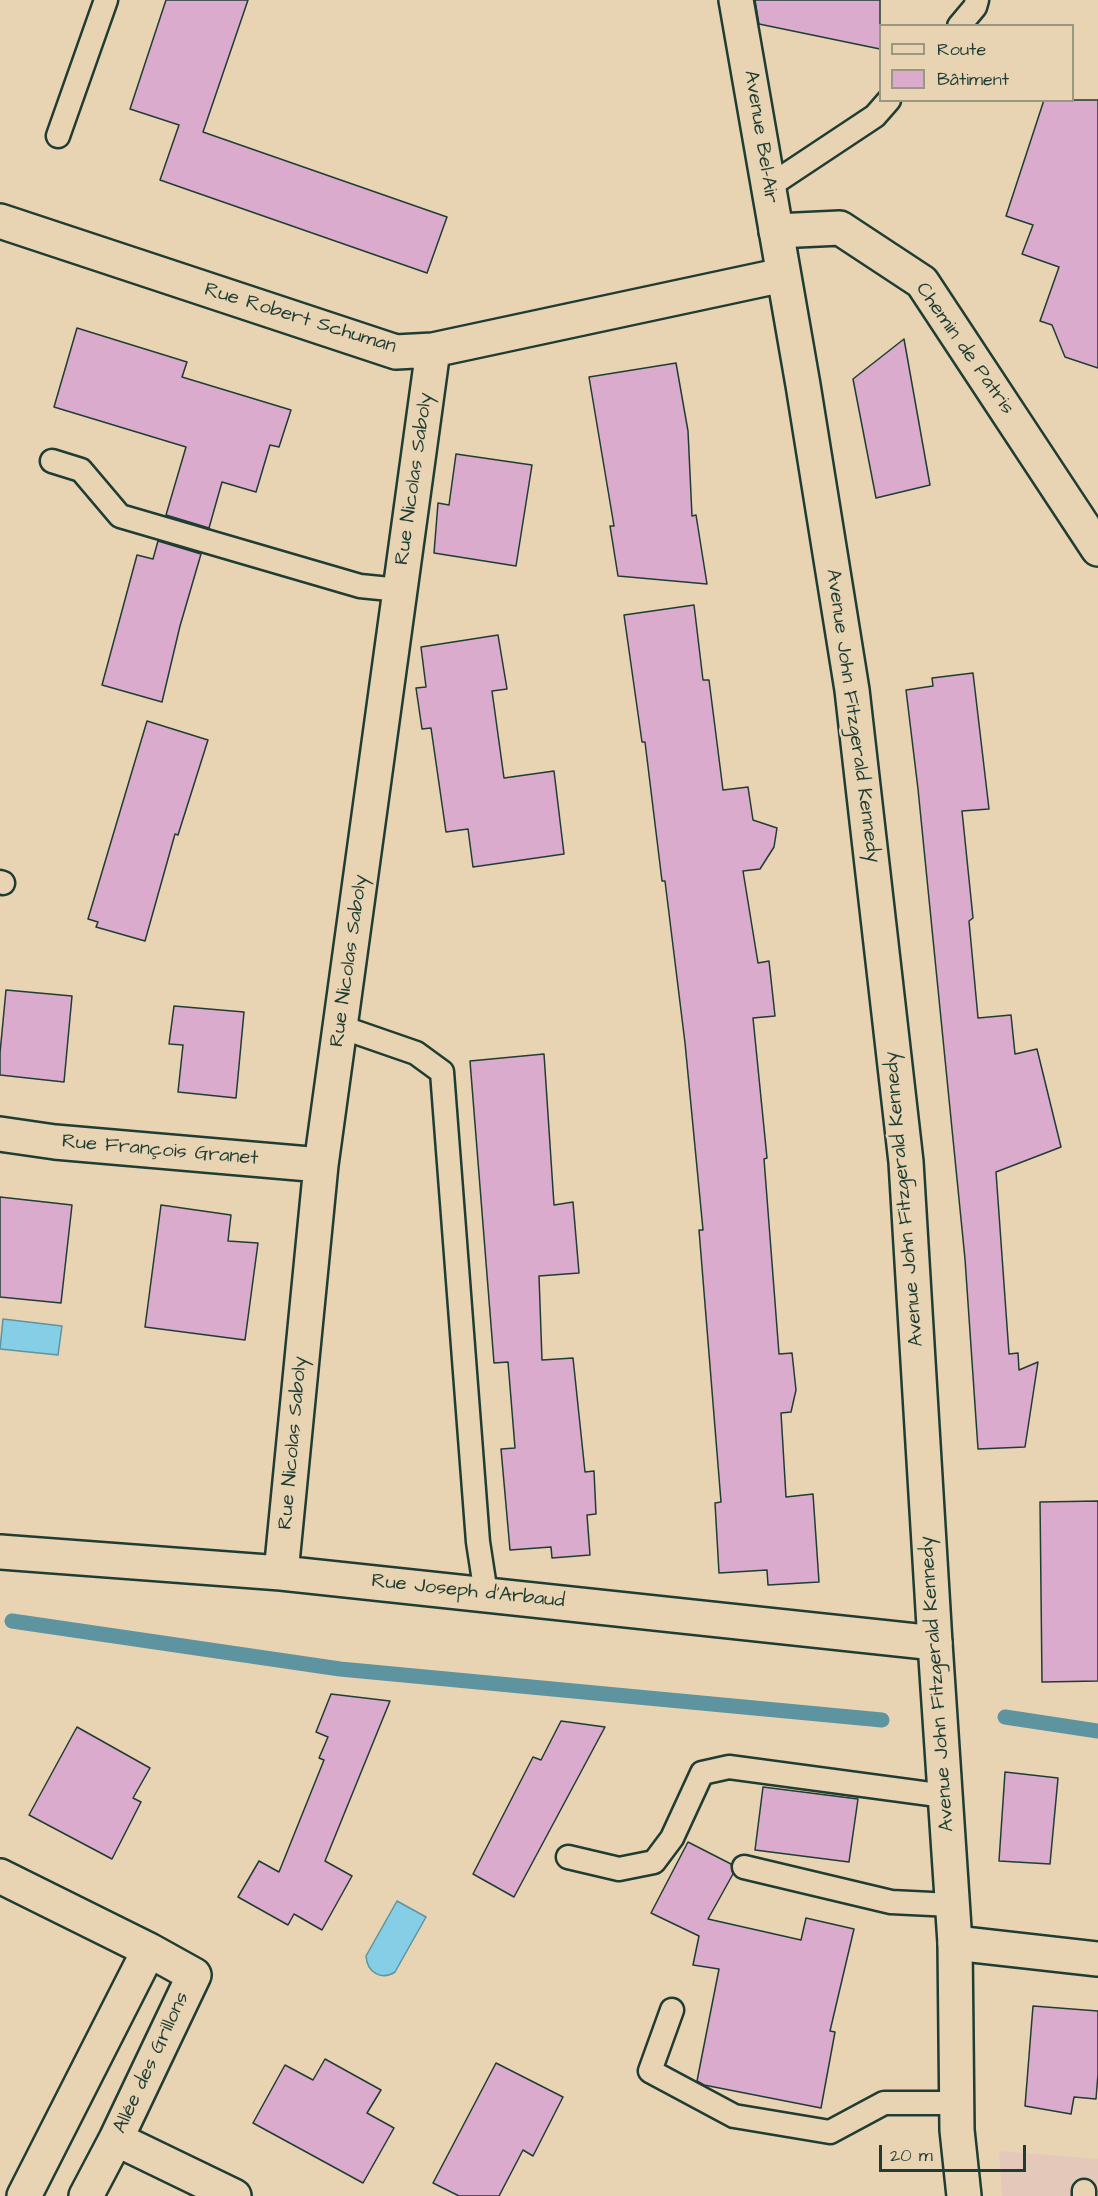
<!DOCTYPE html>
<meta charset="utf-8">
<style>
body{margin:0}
#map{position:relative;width:1098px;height:2196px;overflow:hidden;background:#e8d4b2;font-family:"Architects Daughter",sans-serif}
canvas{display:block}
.legend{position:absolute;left:879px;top:24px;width:195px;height:78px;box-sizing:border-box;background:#e8d4b2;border:2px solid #989880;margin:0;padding:8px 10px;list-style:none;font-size:18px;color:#1f3d34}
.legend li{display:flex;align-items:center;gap:12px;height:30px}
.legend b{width:30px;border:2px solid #989880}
.scale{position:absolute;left:879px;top:2145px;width:147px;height:27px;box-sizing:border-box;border:3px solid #1f3d34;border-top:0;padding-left:8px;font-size:18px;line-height:21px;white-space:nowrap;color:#1f3d34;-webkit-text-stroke:4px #e8d4b2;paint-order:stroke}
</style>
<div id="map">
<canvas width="1098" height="2196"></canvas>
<ul class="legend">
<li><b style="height:8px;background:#e8d4b2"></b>Route</li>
<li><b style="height:16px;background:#daabcd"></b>Bâtiment</li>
</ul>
<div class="scale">20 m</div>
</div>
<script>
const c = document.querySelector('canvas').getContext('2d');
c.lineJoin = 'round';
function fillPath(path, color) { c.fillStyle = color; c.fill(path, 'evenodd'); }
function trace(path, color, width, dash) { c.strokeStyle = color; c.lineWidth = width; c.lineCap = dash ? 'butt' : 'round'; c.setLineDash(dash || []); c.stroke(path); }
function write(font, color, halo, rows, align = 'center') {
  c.font = font + ' "Architects Daughter",sans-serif'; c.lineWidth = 5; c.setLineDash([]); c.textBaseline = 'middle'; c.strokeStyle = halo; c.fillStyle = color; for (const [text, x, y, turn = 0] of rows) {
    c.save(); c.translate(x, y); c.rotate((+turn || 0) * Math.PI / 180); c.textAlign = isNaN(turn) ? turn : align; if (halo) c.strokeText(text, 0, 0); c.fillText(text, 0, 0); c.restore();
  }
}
fillPath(new Path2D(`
 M999,2151L1098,2159V2196H1002Z`), '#e4c8ba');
const water = new Path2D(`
 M3,1319L62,1326L58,1355L0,1349Z
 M397,1901L426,1917L395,1972C381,1981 367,1972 366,1956Z`);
fillPath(water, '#86cee6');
trace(water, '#5d949f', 1.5);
trace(new Path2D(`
 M12,1621L340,1669L882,1720
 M1005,1717L1098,1731`), '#5d949f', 15);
const building = new Path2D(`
 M166,0H248L203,132L447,217L427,273L160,180L179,125L130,109Z
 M755,0H880V49L759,24Z
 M1044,100H1098V368L1065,357L1052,325L1040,321L1059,267L1022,254L1033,225L1006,216Z
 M77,328L187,362L182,377L291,410L279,447L270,445L256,492L222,482L209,528L166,515L186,447L54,407Z
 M904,339L930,485L876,498L853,379Z
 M676,363L688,431L692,516L696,515L707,584L618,576L610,526H614L589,377Z
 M456,454L532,465L516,566L434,553L438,503L449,505Z
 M158,541L201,554L180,626L162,702L102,685L137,555L153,559Z
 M694,605L703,680H709L723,790L748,787L753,820L777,828L774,847L760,869L743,871L758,963L769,961L775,1016L753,1018L767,1158L764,1159L779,1354L792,1353L796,1390L791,1412L781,1413L786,1497L813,1494L819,1582L768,1585L767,1570L719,1573L715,1503L721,1502L699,1230H703L685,1043L665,881H662L645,742H642L624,615Z
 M498,635L507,689L492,691L504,778L554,771L564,854L473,867L468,829L446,832L431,728L422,729L416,688L426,687L421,647Z
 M973,673L989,809L962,811L973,918L969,921L978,1018L1011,1015L1015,1054L1037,1049L1061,1147L996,1172L1009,1354L1018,1353L1019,1370L1038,1362L1025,1447L978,1449L965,1259L918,789L906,690L933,686L932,678Z
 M147,721L208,740L178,835L175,834L145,941L96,927L98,922L88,919Z
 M6,990L72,996L64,1082L0,1075V1053Z
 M174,1006L244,1012L236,1098L178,1092L183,1045L169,1044Z
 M544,1054L554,1205L573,1202L579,1273L539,1276L542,1360L573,1358L585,1472L594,1471L596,1514L587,1515L590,1555L552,1558L551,1547L510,1550L501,1449L515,1448L508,1362L494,1363L470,1061Z
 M0,1197L72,1205L61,1303L0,1297Z
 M161,1205L231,1215L228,1241L258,1243L245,1340L145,1327Z
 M1098,1501V1681L1042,1682L1040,1502Z
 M331,1694L390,1701L325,1861L352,1876L322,1930L294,1914L288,1925L238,1897L259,1861L279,1872L324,1760L319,1758L328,1737L316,1732Z
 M561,1721L605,1727L514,1897L473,1874L533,1757L541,1760Z
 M77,1727L150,1768L133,1798L141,1802L112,1859L29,1815Z
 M1005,1772L1058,1778L1050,1864L999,1861Z
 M763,1787L858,1799L849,1862L755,1850Z
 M688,1842L731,1864L733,1874L708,1919L801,1940L806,1918L854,1929L830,2031L835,2032L821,2108L704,2085L697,2081L719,1969L693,1965L699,1936L651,1913Z
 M1033,2006L1098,2011V2074L1096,2099L1074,2097L1071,2114L1025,2106Z
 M325,2059L381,2090L367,2113L394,2128L363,2183L253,2123L285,2065L313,2080Z
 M496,2063L563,2097L533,2156L523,2150L499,2196H459L433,2183Z`);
fillPath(building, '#daabcd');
trace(building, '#1f3d34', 1.5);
const service = new Path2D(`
 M959,26L975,7L977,0
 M58,136L106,0
 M768,187L875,116L889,100
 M52,461L81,470L120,516L360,586L400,590
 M0,882L3,883
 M341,1027L416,1053L442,1072L478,1542L486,1594
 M568,1857L619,1869L654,1862L672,1838L702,1773L729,1767L945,1796
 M744,1867L891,1902L952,1905
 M672,2010L650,2071L734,2116L830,2132L884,2103H956
 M1084,2191V2196`);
const minor = new Path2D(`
 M0,221L396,352L433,350L783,275
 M776,231L840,228L922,282L1098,549
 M0,1134L55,1142L321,1165
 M0,1552L281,1573L935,1643
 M281,1573L321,1165L433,350
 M0,1876L149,1950
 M955,1943L1098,1959
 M116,2139L234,2196
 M24,2196L149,1950L194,1975L116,2139L86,2196`);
const tertiary = new Path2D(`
 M736,0L803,385L852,690L906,1162L935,1643L955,1943L957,2130L964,2196`);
trace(service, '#1f3d34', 27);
trace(minor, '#1f3d34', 38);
trace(tertiary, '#1f3d34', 38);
trace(service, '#e8d4b2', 22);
trace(minor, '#e8d4b2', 33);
trace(tertiary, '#e8d4b2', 33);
write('20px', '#1f3d34', '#e8d4b2', [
 ["Avenue Bel-Air",760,137,81],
 ["Rue Robert Schuman",300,319,17],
 ["Chemin de Patris",964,349,55],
 ["Rue Nicolas Saboly",415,479,-82],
 ["Avenue John Fitzgerald Kennedy",852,716,82],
 ["Rue Nicolas Saboly",350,961,-82],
 ["Rue François Granet",160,1151,5],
 ["Avenue John Fitzgerald Kennedy",905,1199,-95],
 ["Rue Nicolas Saboly",294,1443,-85],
 ["Rue Joseph d'Arbaud",468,1592,6],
 ["Avenue John Fitzgerald Kennedy",938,1684,-94],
 ["Allée des Grillons",152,2063,-65]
]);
</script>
